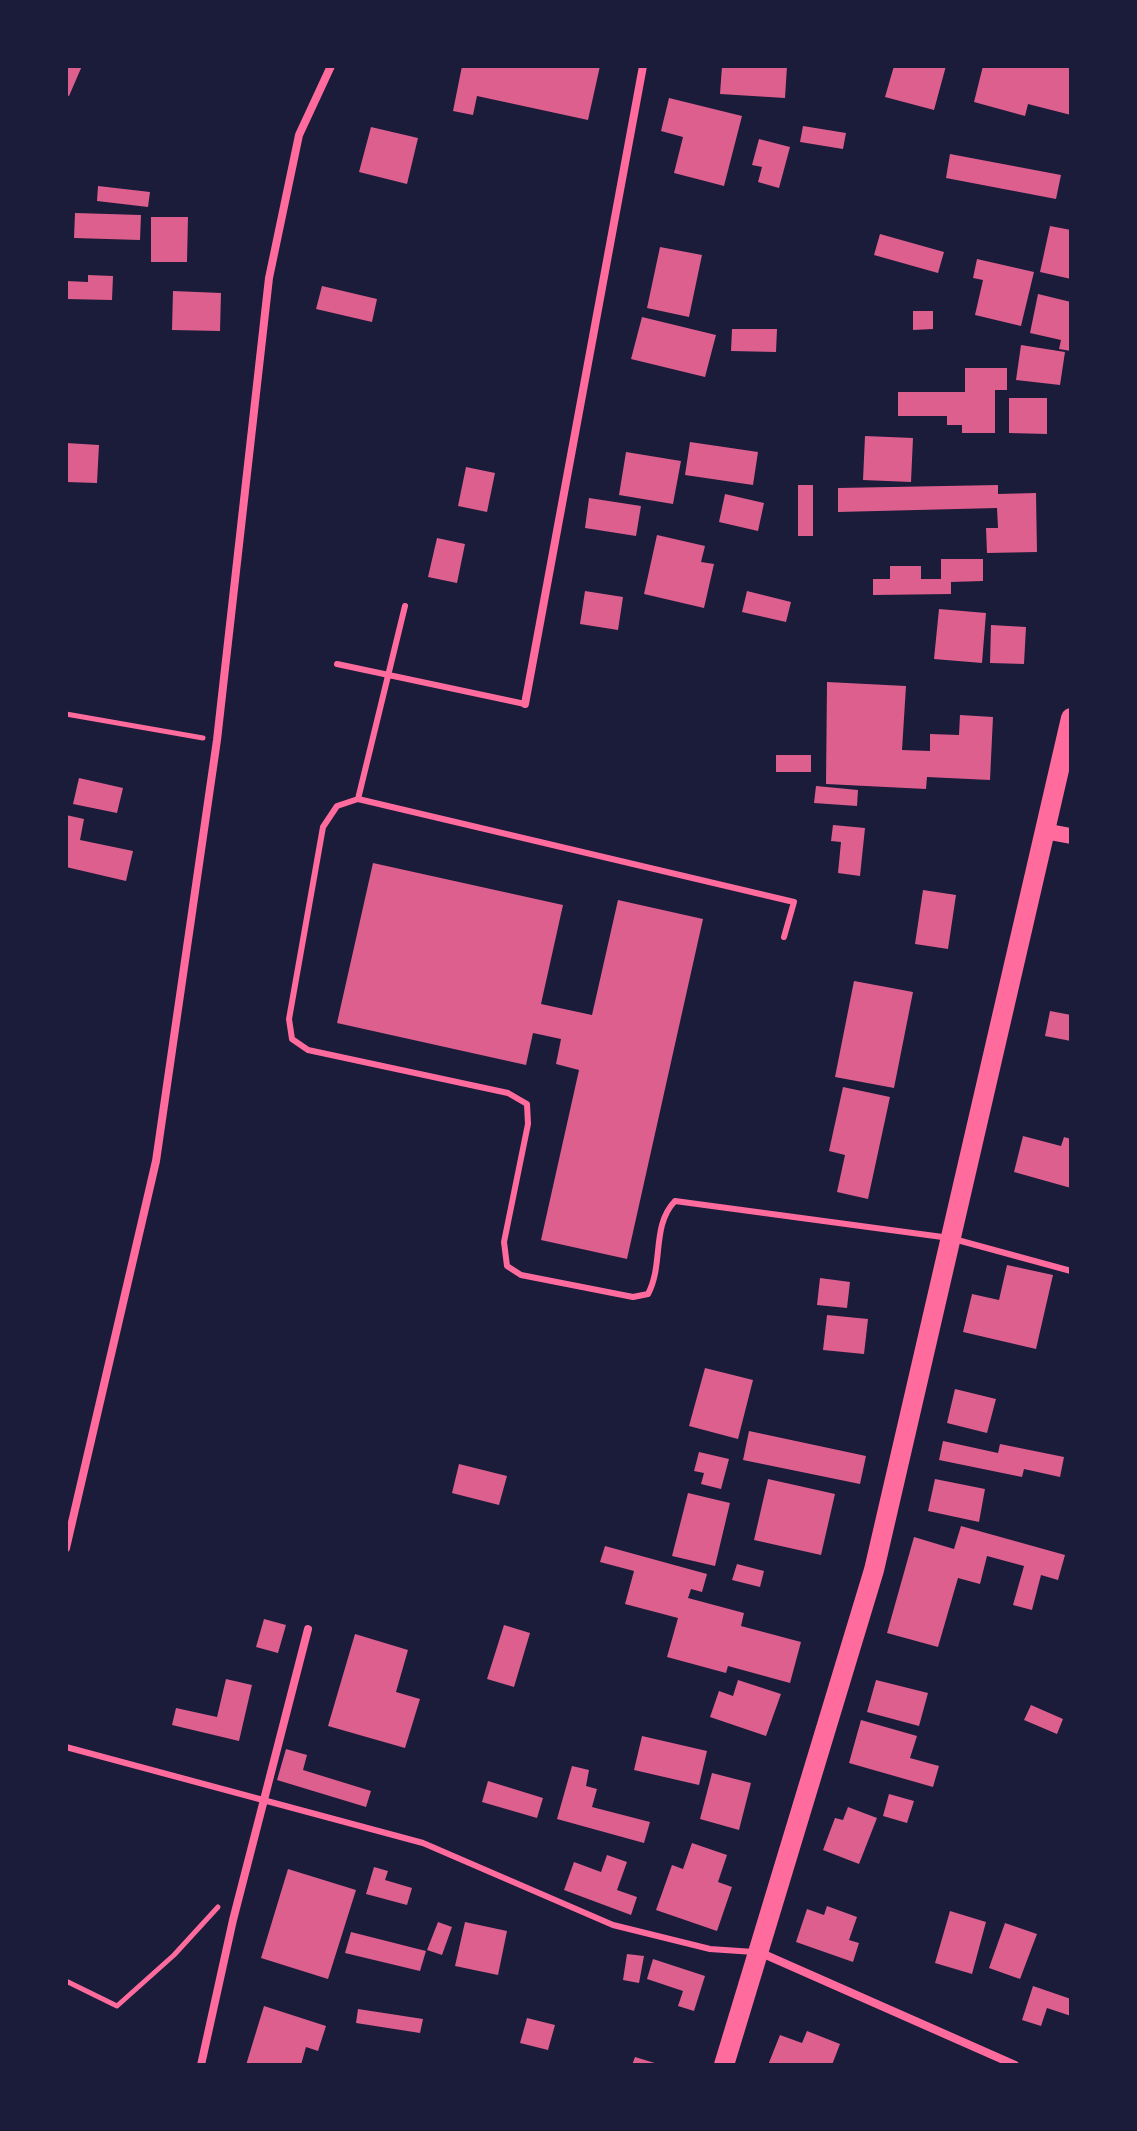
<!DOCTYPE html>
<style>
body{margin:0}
#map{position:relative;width:1137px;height:2131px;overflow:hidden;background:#1b1b3a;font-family:Overpass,sans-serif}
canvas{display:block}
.frame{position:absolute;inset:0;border:68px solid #1b1b3a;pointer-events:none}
</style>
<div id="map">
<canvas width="1137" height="2131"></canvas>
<div class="frame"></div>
</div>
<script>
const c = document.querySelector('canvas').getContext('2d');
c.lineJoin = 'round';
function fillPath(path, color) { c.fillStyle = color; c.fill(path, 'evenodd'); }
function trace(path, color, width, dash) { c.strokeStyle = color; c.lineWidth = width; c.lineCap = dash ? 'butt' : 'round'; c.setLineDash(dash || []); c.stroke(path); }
fillPath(new Path2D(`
 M66,66H82L69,96L66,95Z
 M462,66H600L588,120L477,96L473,115L453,111Z
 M722,66H787L785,98L720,94Z
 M894,66H946L934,110L885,97Z
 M983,66H1071V115L1028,104L1025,116L974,102Z
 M669,98L742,116L724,186L674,173L683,137L661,131Z
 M803,126L846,133L843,149L800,142Z
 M371,127L418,138L407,184L359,172Z
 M759,139L790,147L779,188L758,182L762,167L752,165Z
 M950,154L1061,175L1056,199L946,178Z
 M98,186L150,192L148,207L97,201Z
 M75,213L141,215L140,240L74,238Z
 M151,217H188L187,262H151Z
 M1050,226L1071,230V279L1040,272Z
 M880,234L944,252L938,273L874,255Z
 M660,247L702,255L689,317L647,308Z
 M977,259L1034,272L1021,326L975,315L983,280L973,278Z
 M88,275L113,276L112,300L66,299V281L88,282Z
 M322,286L377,299L372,322L316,309Z
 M173,291L221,293L220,331L172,330Z
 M1038,294L1071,302V351L1059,349L1061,340L1030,333Z
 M913,311H933V329L913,330Z
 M642,317L716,335L705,377L631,359Z
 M732,329H777L776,352L731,351Z
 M1021,345L1065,352L1060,385L1016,380Z
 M965,368H1007V390H995V433H962V425H947V416H898V392H965Z
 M1009,398H1047V434L1009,433Z
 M865,436L913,438L911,482L863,480Z
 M690,442L758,452L753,485L685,475Z
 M66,443L99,445L97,483L66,482Z
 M626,452L681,461L673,504L619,495Z
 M466,467L495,473L487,512L458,506Z
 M798,485H813V536H798Z
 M998,485V494L1036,493L1037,552L987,553L986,528H998L997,508L838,512V488Z
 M725,494L764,503L758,531L719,522Z
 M589,498L641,506L636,536L585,528Z
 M657,535L705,546L701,562L714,564L704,608L644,594Z
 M437,538L465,544L457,583L428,577Z
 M941,559H983V581L951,582V594L873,595V579H890V566H921V579H941Z
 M585,591L623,597L618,630L580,624Z
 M747,591L791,602L786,622L742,612Z
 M939,609L986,613L982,663L934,659Z
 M991,625L1026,627L1024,664L990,663Z
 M827,682L906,686L902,750L930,751V734L959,735L960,715L993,717L990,780L927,777L926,789L826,784Z
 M776,755H811V772H776Z
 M79,778L123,788L117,813L73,804Z
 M816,786L858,790L857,806L814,803Z
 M66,815L84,819L80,840L133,851L126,881L66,867Z
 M833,825L865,828L860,876L838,873L841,842L831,841Z
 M373,863L563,905L541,1004L592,1015L618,900L703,919L627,1259L541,1240L579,1070L556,1064L561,1039L533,1033L526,1065L337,1023Z
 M923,890L956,895L948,949L915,944Z
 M854,981L913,992L894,1088L835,1077Z
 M1050,1011L1071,1015V1041L1045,1036Z
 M843,1087L890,1097L868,1199L837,1192L845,1155L829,1151Z
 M1023,1136L1061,1146L1064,1137L1071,1139V1188L1014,1172Z
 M1007,1265L1053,1275L1036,1349L963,1332L972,1294L999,1300Z
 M820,1278L850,1282L847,1308L817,1305Z
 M827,1315L868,1319L864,1354L823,1350Z
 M705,1368L753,1380L738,1439L689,1426Z
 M955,1389L996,1399L987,1433L947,1423Z
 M749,1431L866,1456L860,1484L743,1460Z
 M943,1441L998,1453L1000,1444L1064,1457L1060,1477L1024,1469L1022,1477L939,1460Z
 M699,1452L729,1459L721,1489L701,1484L704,1473L694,1471Z
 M459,1464L507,1476L499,1505L452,1493Z
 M768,1479L835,1494L821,1555L754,1540Z
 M935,1479L985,1489L979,1522L928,1511Z
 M688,1493L730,1503L715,1566L672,1556Z
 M961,1526L1065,1555L1058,1580L1041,1575L1032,1610L1013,1605L1024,1566L987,1556L980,1584L958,1578L938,1647L887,1633L914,1537L954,1549Z
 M605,1546L707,1574L702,1592L691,1589L688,1598L744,1613L741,1626L801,1642L790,1683L728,1666L726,1673L667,1657L678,1618L625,1604L634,1571L600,1562Z
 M737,1564L764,1571L760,1587L732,1580Z
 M264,1619L286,1625L278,1653L256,1647Z
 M504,1625L530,1633L514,1687L487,1679Z
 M355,1634L408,1650L396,1692L420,1699L405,1748L328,1726Z
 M226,1679L252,1685L239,1741L172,1725L176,1708L217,1717Z
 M738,1680L781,1694L766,1736L710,1717L719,1691L733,1696Z
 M876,1680L928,1693L919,1726L867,1712Z
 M1031,1705L1063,1719L1057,1734L1024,1720Z
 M861,1720L917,1736L910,1758L939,1766L933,1787L849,1763Z
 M642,1736L707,1751L699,1785L634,1770Z
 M286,1749L307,1755L303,1770L371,1791L366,1807L277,1780Z
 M572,1766L589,1770L586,1786L597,1789L592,1807L650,1822L644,1843L557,1819Z
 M712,1773L751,1783L739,1830L700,1819Z
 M488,1781L543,1798L537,1818L482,1802Z
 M889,1794L914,1801L907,1823L883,1816Z
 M848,1807L877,1818L859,1864L823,1850L835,1818L843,1820Z
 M692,1843L727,1855L718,1882L732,1887L717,1931L656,1910L672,1865L683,1869Z
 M607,1855L627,1862L617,1890L637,1897L631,1915L564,1890L574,1862L601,1872Z
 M374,1867L388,1871L385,1880L412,1888L407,1905L366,1894Z
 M288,1869L356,1890L328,1979L261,1958Z
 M827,1906L857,1917L849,1940L859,1943L853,1962L796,1942L807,1909L824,1915Z
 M950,1911L986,1922L972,1974L935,1963Z
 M438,1922L452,1927L442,1955L427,1950Z
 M465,1922L507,1931L498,1975L455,1966Z
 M1005,1923L1037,1934L1020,1979L989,1968Z
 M351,1932L426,1951L420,1971L345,1953Z
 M627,1954L644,1956L639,1983L623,1980Z
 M653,1959L705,1976L694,2011L678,2006L683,1991L647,1979Z
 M1033,1986L1071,1999V2016L1047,2008L1041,2026L1022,2020Z
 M264,2006L326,2026L318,2051L306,2047L301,2065H246Z
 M358,2009L423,2019L420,2033L356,2023Z
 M527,2018L555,2025L548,2050L520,2043Z
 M807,2031L840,2044L832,2065H768L780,2035L802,2043Z
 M635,2057L658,2064V2065H632Z`), '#dd5f8e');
trace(new Path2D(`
 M66,714L203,738
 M66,1981L117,2006L174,1955L218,1907`), '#ff6b9d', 5);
trace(new Path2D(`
 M337,664L525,704
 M358,799L405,606
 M784,937L794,902L358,799L337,806L323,827L289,1019L292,1039L308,1050L508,1093L527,1104L528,1124L504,1242L507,1266L521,1275L633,1297L648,1294C664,1264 651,1226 675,1201L950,1238L1071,1271
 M66,1747L423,1843L613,1925L710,1949L754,1952`), '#ff6b9d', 6);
trace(new Path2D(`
 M525,704L643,66
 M66,1548L156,1161L217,740L269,278L299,135L331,66
 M759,1952L1015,2065
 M201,2065L233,1920L308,1629`), '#ff6b9d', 8);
trace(new Path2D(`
 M1044,831L1071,836`), '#ff6b9d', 16);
trace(new Path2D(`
 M724,2065L874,1570L1071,718`), '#ff6b9d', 20);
</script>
